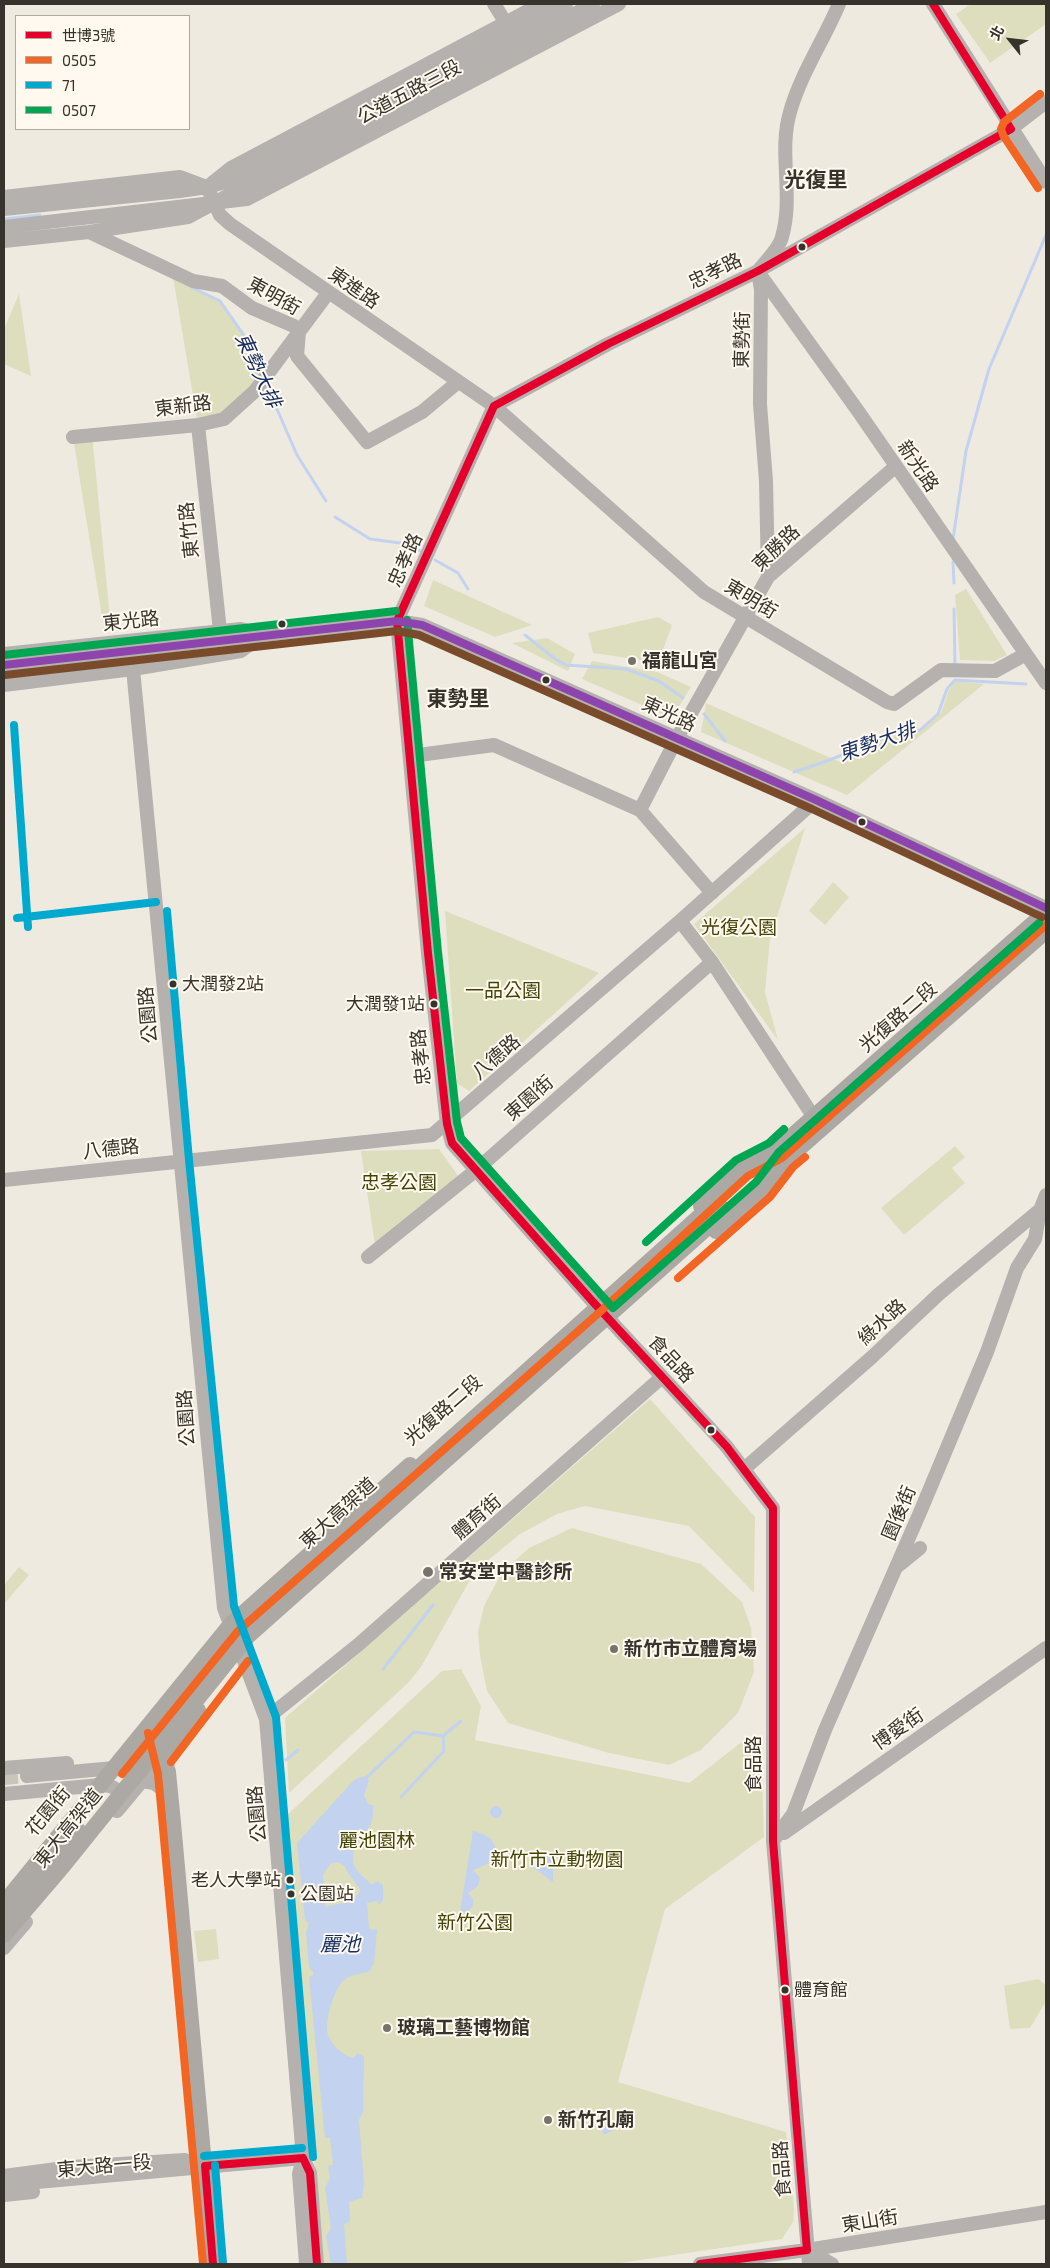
<!DOCTYPE html>
<meta charset="utf-8">
<style>
body{margin:0}
#map{position:relative;width:1050px;height:2268px;overflow:hidden;background:#efeae0;font-family:"Exo 2","Noto Sans TC",sans-serif}
canvas{display:block}
.frame{position:absolute;inset:0;border:5px solid #36332c;pointer-events:none}
.legend{position:absolute;left:15px;top:15px;width:175px;height:115px;box-sizing:border-box;background:#fff9ef;border:1px solid #afaaa1;margin:0;padding:6px 9px;list-style:none;font-size:15px;color:#36332c}
.legend li{display:flex;align-items:center;gap:10px;height:25px}
.legend b{width:25px;border:1px solid #afaaa1}
.north{position:absolute;left:985px;top:15px;width:50px;height:50px;-webkit-text-stroke:4px #fff9ef;paint-order:stroke;rotate:299deg;font-size:14px;font-weight:700;line-height:20px;text-align:center;color:#36332c}
.north::after{content:'';display:block;margin:auto;width:18px;height:22px;background:#36332c;clip-path:polygon(50% 0,100% 100%,50% 72%,0 100%)}
</style>
<div id="map">
<canvas width="1050" height="2268"></canvas>
<div class="frame"></div>
<ul class="legend">
<li><b style="height:6px;background:#e4002b"></b>世博3號</li>
<li><b style="height:6px;background:#f26522"></b>0505</li>
<li><b style="height:6px;background:#00a9ce"></b>71</li>
<li><b style="height:6px;background:#00a651"></b>0507</li>
</ul>
<div class="north">北</div>
</div>
<script>
const c = document.querySelector('canvas').getContext('2d');
c.lineJoin = 'round';
function fillPath(path, color) { c.fillStyle = color; c.fill(path, 'evenodd'); }
function trace(path, color, width, dash) { c.strokeStyle = color; c.lineWidth = width; c.lineCap = dash ? 'butt' : 'round'; c.setLineDash(dash || []); c.stroke(path); }
function write(font, color, halo, rows, align = 'center') {
  c.font = font + ' "Exo 2","Noto Sans TC",sans-serif'; c.lineWidth = 4; c.setLineDash([]); c.textBaseline = 'middle'; c.strokeStyle = halo; c.fillStyle = color; for (const [text, x, y, turn = 0] of rows) {
    c.save(); c.translate(x, y); c.rotate((+turn || 0) * Math.PI / 180); c.textAlign = isNaN(turn) ? turn : align; if (halo) c.strokeText(text, 0, 0); c.fillText(text, 0, 0); c.restore();
  }
}
fillPath(new Path2D(`
 M971,4H1046V24L990,63L956,14Z
 M173,277L220,301L248,341L264,378L224,419L198,425Z
 M19,294L31,376L4,364V329Z
 M92,434L111,629H104L73,437Z
 M433,580L532,625L495,637L424,606Z
 M966,589L1007,655L994,661L960,660L955,595Z
 M658,617L672,625L664,647L655,662L593,653L588,633Z
 M547,638L575,654L568,671L512,643Z
 M592,661L657,672L691,687L672,718L582,679Z
 M956,681L984,684L847,795L701,732L706,703L840,762L895,736L918,732L941,713L949,690Z
 M805,828L770,939L765,992L778,1040L694,924Z
 M833,882L849,897L825,925L809,911Z
 M445,911L599,973L469,1091L457,1083Z
 M955,1146L965,1157L952,1168L965,1183L904,1235L881,1208Z
 M439,1149L459,1177L375,1245L361,1151Z
 M650,1399L755,1517L754,1593L689,1526L585,1506L557,1514L520,1534L475,1571L421,1667L409,1682L289,1793L285,1718L412,1607L411,1602L429,1592Z
 M572,1528L701,1564L742,1602L751,1628L754,1672L738,1713L701,1750L669,1765L609,1753L508,1723L487,1691L480,1656L478,1632L484,1606L502,1572L529,1548Z
 M19,1567L29,1575L4,1604V1585Z
 M461,1669L481,1706L475,1740L689,1783L743,1741L761,1743L764,1837L665,1909L618,2082L786,2132L794,2209L793,2222L782,2239L613,2264H323L285,1817L442,1671Z
 M216,1929L219,1959L198,1962L194,1931Z
 M1038,1979L1046,1985V2001L1030,2028L1010,2029L1004,1986Z`), '#dcdebe');
fillPath(new Path2D(`
 M364,1776L369,1780L364,1795L368,1804L373,1805C374,1823 370,1829 355,1840C351,1867 352,1867 372,1885L377,1881L383,1885V1900L379,1905L377,1901L367,1903L369,1929L377,1930L374,1963L369,1972C363,1973 353,1974 347,1978C334,1985 324,2022 328,2035C332,2046 342,2055 353,2058L358,2053L364,2057L363,2112L359,2120L364,2184L362,2198L349,2202L350,2221L344,2224L347,2264H331L326,2237L331,2228L325,2188L330,2178L328,2166L333,2165L330,2138H325L309,1977L313,1975V1972L309,1967L306,1932L309,1923L305,1920L297,1843L354,1780ZM338,1862L345,1866C348,1876 355,1880 360,1889C357,1903 337,1904 325,1907L323,1875L330,1864Z
 M490 1812a6 6 0 1 1 12 0a6 6 0 1 1-12 0Z
 M473,1831C485,1834 493,1837 496,1850L487,1864L473,1870L480,1878L478,1886L468,1893L473,1899V1906L467,1912H460Z
 M553,1850V1882L528,1864C541,1863 545,1859 553,1850Z
 M607,2116L613,2120L615,2125L613,2130L606,2134L602,2133Z`), '#c2d2ef');
trace(new Path2D(`
 M4,219L40,215
 M191,287L220,301L248,341L262,374
 M266,384L297,455L326,501
 M335,517L370,539L408,544L420,551
 M953,539L966,451L989,369L1046,235
 M435,560L458,573L468,589
 M953,562L954,583
 M954,609L955,666
 M525,635L555,659L566,665L626,669L659,681L683,698
 M704,714L725,741
 M794,772L827,761L894,734L920,730L938,714L947,689L955,680L1026,684
 M383,1669L433,1605
 M286,1760L298,1750
 M366,1778L414,1732L443,1736L461,1721
 M401,1797L444,1751L443,1736`), '#c2d2ef', 3);
trace(new Path2D(`
 M4,1778L27,1776`), '#cac5bc', 14, [14, 7]);
trace(new Path2D(`
 M494,4L511,31
 M933,4L1046,182
 M211,184L231,168L541,4
 M207,187L220,215L230,224L494,406L704,592L887,702L894,704L941,670L995,671L1026,654
 M4,197L180,177L204,186
 M4,209L180,191L207,187L237,179L495,39L566,4
 M4,227L247,199L619,4
 M89,232L193,281L222,286L252,308L294,326L299,332L297,356L367,442L422,412L458,382
 M4,241L89,232L188,217L501,50L537,34L593,4
 M761,276L858,411L1046,683
 M198,425L220,631
 M73,437L198,425L224,419L255,391L328,293
 M768,577L766,481L760,404L761,290L758,271C765,262 779,249 782,237C794,196 778,152 790,112C801,73 824,40 839,4
 M4,654L241,629L262,635L397,621L422,625L816,800L1046,908
 M133,669L224,1608L266,1719L303,2158L299,2174L306,2264
 M4,685L133,669L241,651L262,635
 M411,756L494,745L640,810L712,893
 M640,810L677,738L768,577L895,467
 M680,921L712,962L813,1116
 M4,1180L432,1135L680,921L816,800
 M368,1257L475,1171L712,962
 M744,1469L872,1357L939,1294L1042,1208
 M899,1565L920,1548
 M266,1719L358,1645L662,1377
 M4,1768L67,1763
 M27,1776L114,1768L153,1758
 M136,1781H142L163,1756
 M92,1789C103,1784 111,1784 120,1792L122,1803
 M4,1794L100,1785
 M117,1811L142,1781L154,1783L171,1796
 M784,1833L1046,1648
 M773,1841L793,1814L825,1730L921,1510L987,1352L1017,1268L1035,1239L1040,1210L1046,1195
 M4,1948L26,1922
 M303,2158L310,2173L317,2264
 M4,2176L72,2167L185,2160
 M4,2185L303,2158
 M4,2195L33,2192
 M807,2250L832,2264
 M700,2264L807,2250L1046,2212
 M809,2264L773,1841V1508L727,1447L594,1303L452,1143L447,1124L428,953L397,621L494,406L608,344L758,271L1011,129L1046,102`), '#b4b1ae', 14);
trace(new Path2D(`
 M767,1158L1046,912
 M778,1167L1046,931
 M701,1206L742,1168L775,1151
 M716,1231L763,1189L786,1160
 M161,1747L168,1772L173,1823L213,2264
 M163,1756L198,1710
 M4,1903L231,1624L410,1465`), '#aca9a4', 16);
trace(new Path2D(`
 M4,665L262,635`), '#b4b1ae', 14);
trace(new Path2D(`
 M253,1616L719,1199
 M139,1755L234,1636
 M6,1915L78,1830
 M4,1935L63,1866L248,1636L727,1210`), '#aca9a4', 16);
trace(new Path2D(`
 M933,4L1011,129
 M303,2158L310,2173L317,2264
 M205,2166L213,2264
 M205,2166L303,2158
 M807,2250L773,1841V1508L727,1447L594,1303L452,1143L447,1124L428,953L397,621L494,406L608,344L758,271L1011,129
 M700,2264L807,2250`), '#e4002b', 8);
trace(new Path2D(`
 M1038,188L1003,135L1001,129L1004,122L1040,94
 M678,1278L770,1197L793,1167L805,1157
 M148,1733L158,1774L203,2264
 M171,1762L248,1661
 M122,1774L238,1631L601,1311L748,1176L782,1158L1046,925`), '#f26522', 8);
trace(new Path2D(`
 M14,725L28,927
 M167,911L189,1160L234,1606L276,1717L313,2157
 M17,918L156,902
 M204,2156L302,2148
 M215,2165L223,2263`), '#00a9ce', 8);
trace(new Path2D(`
 M407,620L438,952L457,1122L461,1138L613,1308L756,1182L779,1152L1039,923
 M4,655L396,611
 M646,1242L736,1160L769,1143L784,1129`), '#00a651', 8);
trace(new Path2D(`
 M4,665L397,621L422,625L816,800L1046,908`), '#8e44ad', 8);
trace(new Path2D(`
 M5,675L397,631L419,635L812,809L1042,917`), '#7a4b2a', 8);
for (const [x, y, r, color] of [
 [802,247,4.5,"#36332c"],
 [282,624,4.5,"#36332c"],
 [632,661,5,"#77736b"],
 [546,680,4.5,"#36332c"],
 [862,822,4.5,"#36332c"],
 [173,984,4.5,"#36332c"],
 [434,1004,4.5,"#36332c"],
 [711,1430,4.5,"#36332c"],
 [428,1572,6,"#77736b"],
 [614,1649,5,"#77736b"],
 [290,1880,4.5,"#36332c"],
 [291,1894,4.5,"#36332c"],
 [785,1990,4.5,"#36332c"],
 [387,2028,5,"#77736b"],
 [548,2120,5,"#77736b"]
]) { const dot = new Path2D(); dot.arc(x, y, r, 0, 2 * Math.PI); c.fillStyle = color; c.fill(dot); trace(dot, '#fff9ef', 2); }
write('18px', '#36332c', '#fff9ef', [
 ["大潤發2站",182,984],
 ["大潤發1站",425,1004,"right"],
 ["老人大學站",281,1880,"right"],
 ["公園站",300,1894],
 ["體育館",794,1990]
], 'left');
write('19px', '#36332c', '#fff9ef', [
 ["公道五路三段",409,92,-28],
 ["忠孝路",715,271,-26],
 ["東進路",354,288,35],
 ["東明街",274,296,29],
 ["東勢街",742,340,-89],
 ["東新路",183,406,-7],
 ["新光路",918,466,56],
 ["東竹路",189,530,-96],
 ["東勝路",776,548,-44],
 ["忠孝路",405,560,-66],
 ["東明街",751,599,31],
 ["東光路",131,621,-6],
 ["東光路",669,714,24],
 ["公園路",148,1015,-95],
 ["光復路二段",898,1017,-41],
 ["忠孝路",421,1057,-96],
 ["八德路",496,1057,-41],
 ["東園街",529,1098,-41],
 ["八德路",111,1149,-6],
 ["綠水路",882,1322,-43],
 ["食品路",671,1359,47],
 ["光復路二段",443,1410,-41],
 ["公園路",186,1418,-94],
 ["東大高架道",338,1513,-42],
 ["園後街",899,1513,-67],
 ["體育街",477,1517,-41],
 ["博愛街",898,1729,-35],
 ["食品路",754,1764,-90],
 ["花園街",48,1811,-50],
 ["公園路",257,1814,-95],
 ["東大高架道",68,1828,-51],
 ["東大路一段",104,2166,-5],
 ["食品路",782,2169,-94],
 ["東山街",870,2221,-9]
]);
write('bold 19px', '#36332c', '#fff9ef', [
 ["福龍山宮",642,661],
 ["常安堂中醫診所",439,1572],
 ["新竹市立體育場",624,1649],
 ["玻璃工藝博物館",397,2028],
 ["新竹孔廟",558,2120]
], 'left');
write('19px', '#404405', '#fff9ef', [
 ["光復公園",739,928],
 ["一品公園",503,991],
 ["忠孝公園",399,1183],
 ["麗池園林",377,1841],
 ["新竹市立動物園",557,1860],
 ["新竹公園",475,1923]
]);
write('italic 20px', '#162f64', '#fff9ef', [
 ["東勢大排",258,370,65],
 ["東勢大排",877,742,-19],
 ["麗池",340,1944]
]);
write('bold 21px', '#36332c', '#fff9ef', [
 ["光復里",816,180],
 ["東勢里",458,699]
]);
</script>
